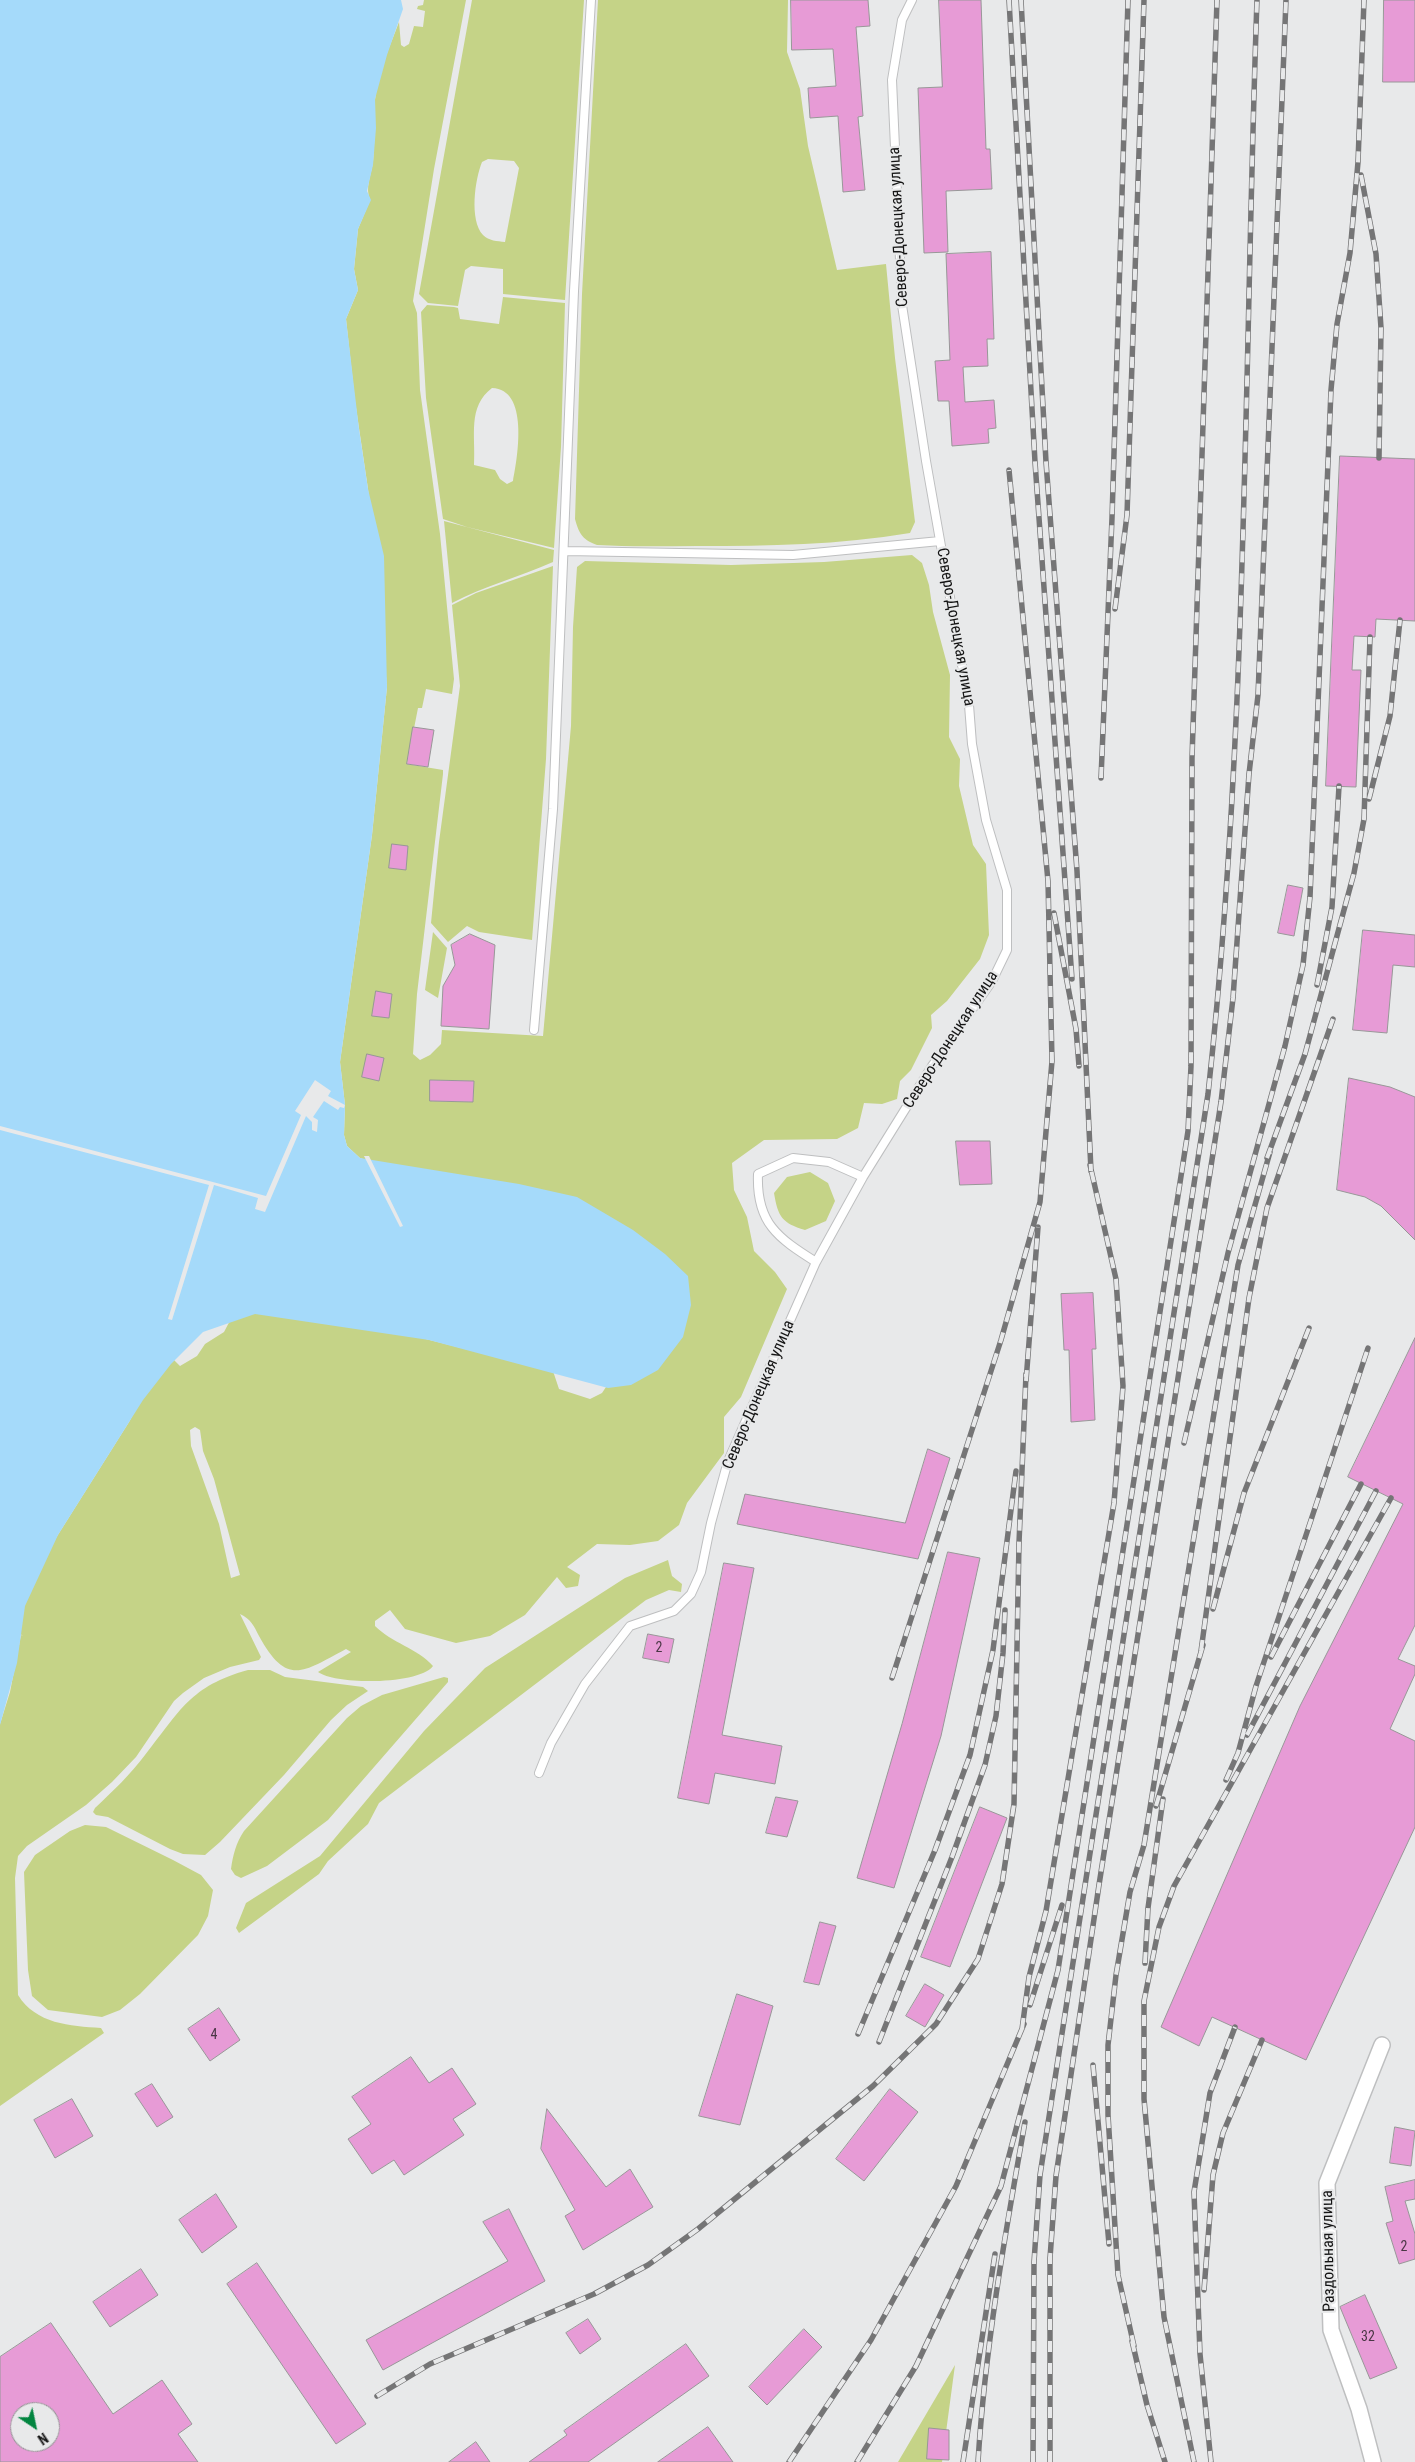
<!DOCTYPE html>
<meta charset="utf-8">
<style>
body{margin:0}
#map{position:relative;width:1415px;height:2462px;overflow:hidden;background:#e8e9ea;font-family:"Roboto Condensed",sans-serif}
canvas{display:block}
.north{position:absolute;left:10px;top:2402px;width:50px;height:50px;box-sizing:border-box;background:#e8e9ea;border:1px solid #949495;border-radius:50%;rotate:146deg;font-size:14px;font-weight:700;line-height:20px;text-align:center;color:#151515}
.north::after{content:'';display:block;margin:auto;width:18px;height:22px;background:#028540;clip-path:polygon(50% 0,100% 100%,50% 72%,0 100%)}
</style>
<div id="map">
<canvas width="1415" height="2462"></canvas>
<div class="north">N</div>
</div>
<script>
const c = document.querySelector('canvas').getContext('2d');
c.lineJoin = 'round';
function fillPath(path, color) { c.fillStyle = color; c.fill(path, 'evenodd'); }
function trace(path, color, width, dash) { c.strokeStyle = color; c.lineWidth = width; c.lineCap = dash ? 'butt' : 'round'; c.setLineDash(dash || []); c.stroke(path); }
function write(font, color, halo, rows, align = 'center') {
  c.font = font + ' "Roboto Condensed",sans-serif'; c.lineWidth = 4.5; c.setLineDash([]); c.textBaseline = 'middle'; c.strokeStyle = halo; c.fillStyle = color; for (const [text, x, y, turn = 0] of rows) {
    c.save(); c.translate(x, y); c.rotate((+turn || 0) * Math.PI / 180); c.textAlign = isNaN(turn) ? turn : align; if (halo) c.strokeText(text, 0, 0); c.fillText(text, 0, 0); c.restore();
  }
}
fillPath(new Path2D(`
 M424,0H466L434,169L413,301L417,313L420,390L440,534L454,679L452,694L426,689L422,708H418L407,764L443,770V774L417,994L413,1054L420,1060L430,1055L441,1044L442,1030L543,1036L571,726L573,627L577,567L585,561L731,565L824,562L912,555L922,563L929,585L933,612L950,675L949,737L960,759L959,786L973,845L986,864L989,935L980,959L947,1001L931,1015L932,1028L911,1070L900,1081L897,1099L882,1104L864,1103L858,1128L837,1139L764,1140L732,1163L734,1190L747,1217L754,1251L775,1272L787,1289L741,1397L724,1417V1453L687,1503L679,1525L658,1541L630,1545L597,1544L567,1567L580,1575L578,1586L566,1588L557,1577L525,1615L490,1636L456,1643L405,1629L390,1610L375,1621V1626C392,1643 417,1648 433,1666C419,1685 336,1685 318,1672L351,1652L346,1649C303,1672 287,1687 259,1636C254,1626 251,1619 240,1614L261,1657L259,1660L230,1667L204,1678L183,1693L174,1701L136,1757L112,1782L86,1805L27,1846L18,1856L15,1878L18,1995C36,2024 70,2026 101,2028L104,2033L0,2106V1724L10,1692L21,1635L23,1636L14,1629L8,1614L129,1422L166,1352L180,1366L197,1356L205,1344L224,1332L234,1313L267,1306L354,1321L553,1371L559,1389L590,1399L602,1393L612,1378L434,1181L360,1158L347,1146L344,1135L345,1105L340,1062L372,835L387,687L368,489L355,401L346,319L358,290L354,269L358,229L370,200C365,187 371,176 373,162C375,141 374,121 375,100C377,74 390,46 399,22L401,45L404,47L409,44L414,26L423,27L425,11L417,9L418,6L423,5ZM430,1080L474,1081L473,1102L430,1101ZM195,1427L200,1430L203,1451L214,1479L240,1575L231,1578L219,1524L191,1446L190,1430Z
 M472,0H584L565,300L503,294V269L471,266L465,270L458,306L428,303L419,294ZM488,159L514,161L519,168L505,242C497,241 489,241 483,235C469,220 475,179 482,162Z
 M598,0H788L787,52L800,89L808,146L837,270L886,264L895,358L915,522L910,533C839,545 769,546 697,546C664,546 630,547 597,545C583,540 579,534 575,519L582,294Z
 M503,297L565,303L561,447L554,548L467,527L443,519L426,398L421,312L427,305L454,307L458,308L460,319L499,324ZM492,388C529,389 518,456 513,481L507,484L500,479L495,470L474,465C476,436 467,407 492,388Z
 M444,521L554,550L553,562C520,577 484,586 452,603Z
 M553,566L546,759L532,940L479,932L467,926L448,942L431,923L439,842L460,686L452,605L476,593Z
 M433,932L447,948L438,998L425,990Z
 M810,1172L828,1183L835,1201L826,1221L805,1230C782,1223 778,1217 774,1193L787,1177Z
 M668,1560L672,1576L682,1584L681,1592L669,1590L646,1600L379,1803L368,1824L328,1861L319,1874L239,1933L236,1928L246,1903L320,1856L424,1731L485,1668L625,1578Z
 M248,1670H270L285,1677L363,1687L368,1691L347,1705L331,1720L284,1775L220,1842L205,1855L183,1854L170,1849L108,1817L96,1815L93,1812L95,1808C113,1791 130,1775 145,1755C180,1711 190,1686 248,1670Z
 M444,1677L448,1678V1682L328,1820L267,1866L241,1878L235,1875L231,1869C233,1855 236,1843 244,1831L347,1718L361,1706L382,1695Z
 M85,1825L106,1827L173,1860L201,1875L213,1890L208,1916L198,1935L140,1994L120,2010L102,2017L48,2010L32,1996L28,1970L24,1872L35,1855L70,1831Z
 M955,2365L942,2462H898Z`), '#c5d387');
fillPath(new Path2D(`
 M0,0H401L403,9L387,55L375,99L376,128L373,165L367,191L371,200L358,229L354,269L358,290L346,319L359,429L368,489L384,556L387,687L372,835L340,1062L345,1105L344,1135L347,1146L360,1158L519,1184L577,1197L633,1230L665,1254L688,1276L691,1305L683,1337L658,1370L631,1385L608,1388L429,1340L255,1314L203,1332L171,1364L143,1400L58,1535L25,1606L17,1663L0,1725Z`), '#a5dafa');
fillPath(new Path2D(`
 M315,1080L331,1091L328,1096L345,1105L344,1108L340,1107L338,1110L324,1101L313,1117L318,1120L317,1132L312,1130V1122L306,1116L265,1212L255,1209L258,1198L214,1185L172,1320L168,1319L209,1185L0,1130V1126L266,1196L301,1115L295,1111Z
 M364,1156H369L403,1226L400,1227Z`), '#e8e9ea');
const building = new Path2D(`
 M791,0H868L870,26L856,27L863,116L858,117L865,190L843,192L838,116L810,118L808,88L836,86L833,49L792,50Z
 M939,0H981L986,149H990L992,189L946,191L948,252L924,253L918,88L942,87Z
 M1384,0H1415V82H1383Z
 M991,252L994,339H987L988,366L963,367L965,402L994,400L996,428L988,429L989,443L952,446L949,401H938L935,361L950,360L946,254Z
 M1340,456L1415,459V621L1376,619L1375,637L1354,636L1352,670H1361L1356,787L1326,786Z
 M413,727L434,730L428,767L407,764Z
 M392,844L408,846L406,870L389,868Z
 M1288,885L1303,888L1294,936L1278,933Z
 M1363,930L1415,935V967L1393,965L1387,1033L1353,1030Z
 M470,934L495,945L489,1029L441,1026L443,986L455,965L451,945Z
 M376,991L392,994L389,1018L372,1016Z
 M367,1054L384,1058L379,1081L362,1077Z
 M1349,1078L1390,1087L1415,1097V1240L1381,1206L1365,1197L1337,1190Z
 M430,1080L474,1081L473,1102L430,1101Z
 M956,1141H990L992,1184L960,1185Z
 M1093,1293L1096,1349H1092L1095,1420L1071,1422L1069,1350H1064L1061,1294Z
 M1415,1338V1625L1398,1659L1415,1666V1674L1390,1729L1415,1741V1827L1306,2060L1212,2017L1199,2046L1161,2027L1300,1706L1403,1504L1348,1477Z
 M928,1449L950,1458L918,1559L737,1524L745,1494L905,1523Z
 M948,1552L980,1558L941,1736L894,1888L857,1878L902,1724Z
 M724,1563L754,1568L722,1735L782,1746L775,1784L715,1773L709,1804L678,1798Z
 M648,1634L674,1639L669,1663L643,1658Z
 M776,1797L798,1801L787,1837L766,1833Z
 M980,1807L1007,1818L950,1967L921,1957Z
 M820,1922L836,1926L819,1985L804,1982Z
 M925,1984L944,1995L925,2027L906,2016Z
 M737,1994L773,2006L740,2125L699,2116Z
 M219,2008L240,2040L210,2061L188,2029Z
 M411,2057L429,2083L452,2068L476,2104L453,2119L464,2135L404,2175L394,2160L372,2174L348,2139L371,2124L352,2097Z
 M152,2084L173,2117L157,2127L135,2094Z
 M890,2089L918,2112L864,2181L836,2159Z
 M72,2099L93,2136L55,2158L34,2120Z
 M547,2109L606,2187L630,2169L653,2207L583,2250L565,2216L575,2210L541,2149Z
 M1395,2127L1415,2131L1411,2166L1390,2163Z
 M1415,2180V2199L1405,2201L1415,2234V2259L1399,2264L1386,2223L1393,2221L1385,2187Z
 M216,2194L237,2227L202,2253L179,2220Z
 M509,2209L545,2281L383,2370L366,2340L508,2261L483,2222Z
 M257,2263L366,2424L336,2444L227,2284Z
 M141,2269L158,2295L110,2327L93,2302Z
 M1365,2295L1397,2368L1370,2379L1340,2307Z
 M588,2319L601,2339L580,2354L566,2333Z
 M51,2323L113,2414L162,2380L192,2424L178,2434L198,2462H0V2357ZM20,2412H50V2442H20Z
 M804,2329L822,2347L767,2405L749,2387Z
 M686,2344L709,2376L588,2462H529L567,2435L564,2431Z
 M708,2427L733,2462H658Z
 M929,2428L949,2430V2460L927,2459Z
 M476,2442L490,2462H449Z`);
fillPath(building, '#e79bd6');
trace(building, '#989798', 1);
const service = new Path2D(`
 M566,551L793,555L940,541
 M534,1030L553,809L574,291L591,0
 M816,1262C778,1238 756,1223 758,1174L793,1158L829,1162L863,1177
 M539,1773L551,1743L585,1684L630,1626L674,1611L691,1594L701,1572L711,1523L728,1461L816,1262L863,1177L932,1066L992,981L1007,950V890L986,820L972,744L969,705L926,461L902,305L892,80L902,20L912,0`);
const minor = new Path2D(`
 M1373,2462L1359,2409L1331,2330L1327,2183L1382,2045`);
trace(service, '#bebfc0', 10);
trace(minor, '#bebfc0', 18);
trace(service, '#fff', 8);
trace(minor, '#fff', 15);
const rail = new Path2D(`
 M1009,0L1035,462L1072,979
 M1021,0L1046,462L1077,871L1091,1171
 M1361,175L1376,254L1381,328L1379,458
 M1115,609L1127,515L1144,0
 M1101,778L1112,518L1128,0
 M1369,799L1390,716L1400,620
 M1054,913L1076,1029L1079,1066
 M1317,985L1332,907L1339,786
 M1267,1158L1305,1054L1354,873L1364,819L1370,637
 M1026,1381L1038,1227
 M1184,1443L1228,1253L1285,1046L1303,965L1310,897L1331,390L1337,324L1350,253L1358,162L1364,0
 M1213,1609L1244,1493L1309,1328
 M1201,1651L1249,1298L1267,1208L1333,1019
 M1271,1657L1361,1484
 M892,1678L1001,1340L1040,1202L1052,1061L1048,881L1009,470
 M1247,1735L1376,1491
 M1226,1780L1238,1753L1256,1686L1368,1348
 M1156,1806L1203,1645
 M1145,1963L1148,1908L1163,1799
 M1030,2005L1062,1905
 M1022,2029L1029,1977L1046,1911L1114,1503L1123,1386L1116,1279L1090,1165
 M858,2034L935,1850L970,1755L993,1650L1016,1471
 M879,2042L952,1857L985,1765L996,1716L1003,1653L1005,1610
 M1093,2065L1109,2244
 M1204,2290L1213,2175L1223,2133L1262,2040
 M1132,2341L1147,2405L1165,2462
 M1134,2346L1118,2275L1108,2115V2045L1116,1975L1130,1892L1144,1845L1238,1265L1270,1152
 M377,2396L430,2364L594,2294L648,2265L698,2229L873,2086L936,2024L978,1959L1002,1884L1014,1804L1019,1543L1026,1374
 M789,2462L871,2340L956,2186L1024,2024
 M857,2462L916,2366L1001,2186L1058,1970L1188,1131L1191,1066L1192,758L1217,0
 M963,2462L995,2254
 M978,2462C985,2347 1005,2235 1025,2122
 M1033,2462L1034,2262L1040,2175L1208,1094C1248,731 1244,364 1257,0
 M1050,2462V2258L1056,2176L1099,1885L1221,1102L1233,998L1249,774L1258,695L1286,0
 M1194,2462L1164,2317L1144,2099V2001L1159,1927L1174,1886L1391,1498
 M1211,2462L1200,2354L1194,2192L1210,2093L1235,2027`);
trace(rail, '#757576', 5.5);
trace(rail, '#e8e9ea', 4, [11]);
write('14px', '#4a3645', null, [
 ["2",659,1648],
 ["4",214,2035],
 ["2",1404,2247],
 ["32",1368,2337]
]);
write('16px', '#151515', '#e8e9ea', [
 ["Северо-Донецкая улица",899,227,-93],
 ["Северо-Донецкая улица",955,627,80],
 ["Северо-Донецкая улица",951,1040,-57],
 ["Северо-Донецкая улица",759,1395,-67],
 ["Раздольная улица",1329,2251,-91]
]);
</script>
